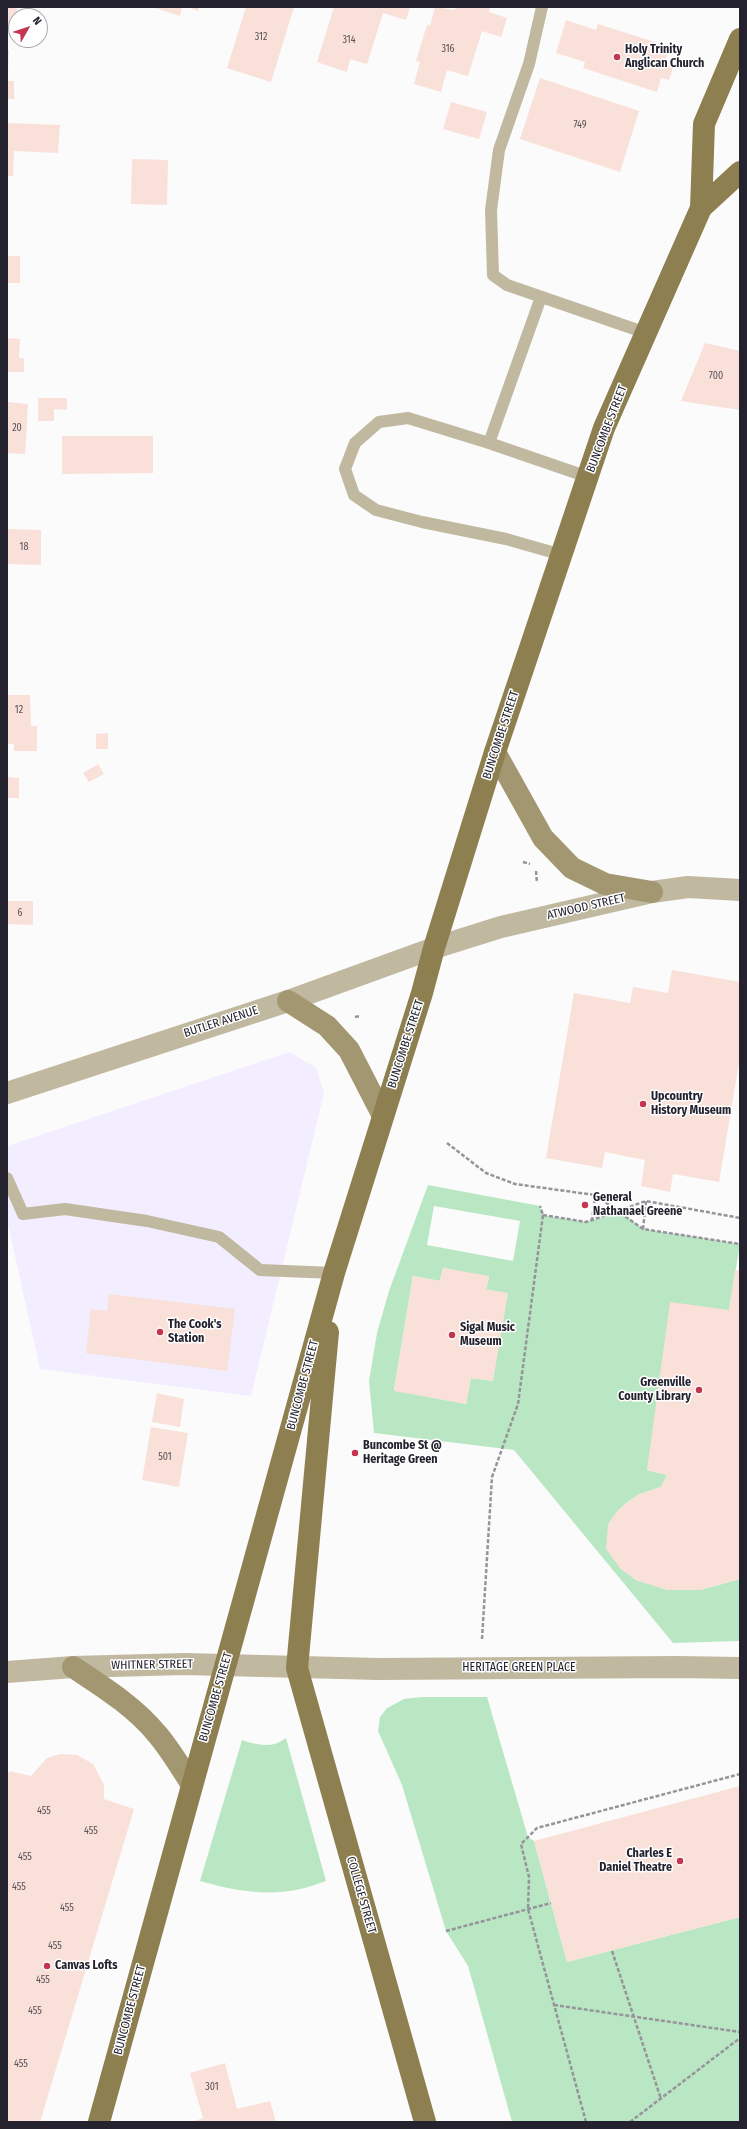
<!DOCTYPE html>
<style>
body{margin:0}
#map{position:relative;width:747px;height:2129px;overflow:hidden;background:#fbfbfb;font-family:"Fira Sans Condensed",sans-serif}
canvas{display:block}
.frame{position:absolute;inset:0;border:8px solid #25222f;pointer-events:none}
.north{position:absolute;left:8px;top:8px;width:40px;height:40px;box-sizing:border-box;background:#fff;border:1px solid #a8a7ac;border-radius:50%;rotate:51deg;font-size:11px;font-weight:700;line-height:16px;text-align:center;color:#25222f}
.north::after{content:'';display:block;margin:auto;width:14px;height:18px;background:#c53550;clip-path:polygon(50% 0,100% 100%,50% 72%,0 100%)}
</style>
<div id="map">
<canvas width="747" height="2129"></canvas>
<div class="frame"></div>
<div class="north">N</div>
</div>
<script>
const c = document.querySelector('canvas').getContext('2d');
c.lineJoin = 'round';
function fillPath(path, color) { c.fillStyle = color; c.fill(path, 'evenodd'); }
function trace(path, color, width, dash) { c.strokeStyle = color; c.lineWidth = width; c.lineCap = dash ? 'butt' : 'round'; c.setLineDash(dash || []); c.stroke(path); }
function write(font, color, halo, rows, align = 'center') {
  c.font = font + ' "Fira Sans Condensed",sans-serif'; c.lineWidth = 3; c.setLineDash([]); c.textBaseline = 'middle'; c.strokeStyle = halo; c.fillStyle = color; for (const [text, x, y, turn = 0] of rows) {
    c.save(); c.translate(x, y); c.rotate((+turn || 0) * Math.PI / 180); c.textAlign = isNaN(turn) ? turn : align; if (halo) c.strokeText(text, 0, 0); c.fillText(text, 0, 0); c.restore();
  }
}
fillPath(new Path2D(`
 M290,1052L316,1068L324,1093L251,1396L40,1369L7,1220V1146Z`), '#f2edff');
fillPath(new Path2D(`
 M428,1185L540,1206L543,1215L586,1222L620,1212L643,1229L740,1244L729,1310L647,1470L667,1475L661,1487C635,1495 622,1502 608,1525L620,1568L636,1580L668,1590H700L740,1579V1641L673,1643L514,1450L374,1433L369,1381L377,1333L389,1291ZM434,1206L520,1221L513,1261L427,1245ZM443,1268L489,1277L486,1289L493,1381L471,1378L466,1404L394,1390L413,1276L440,1281Z
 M422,1697H487L528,1837L534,1841L567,1962L740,1917V2122H512L468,1966L446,1931L402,1785L378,1731L380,1717L387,1708L404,1699Z
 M286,1738L326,1881C317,1884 306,1888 296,1890C264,1896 231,1890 200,1881L242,1740C257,1745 272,1749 286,1738Z`), '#bae7c3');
fillPath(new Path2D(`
 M7,7H17L15,25L7,24Z
 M152,7H182L180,16Z
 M187,7H199L198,11Z
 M246,7H294L271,82L227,68Z
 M334,7H410L406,20L383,13L367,64L350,59L347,72L317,62Z
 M435,7L455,10L456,7H490L489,12L507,18L501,37L482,31L468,76L447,70L441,92L414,84L420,62L416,61L427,25L430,26Z
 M566,20L596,30L598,24L670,47L665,61L674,64L669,80L661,78L657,92L583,68L585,62L556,53Z
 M7,49L9,50L8,73H7Z
 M540,78L639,111L620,172L520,139Z
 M7,81H14V99H7Z
 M451,102L487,112L479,139L443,129Z
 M7,123L60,125L58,153L14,151L13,176H7Z
 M132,159L168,160L167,205L131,204Z
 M7,256H20V283H7Z
 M7,338L20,339L19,358H24V372H7Z
 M705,343L740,351V410L681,401Z
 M38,398H67V410L54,409V421H38Z
 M7,402L28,404L25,454L7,453Z
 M62,436H153V473L62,474Z
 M7,529L41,530V565L7,564Z
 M7,695H30L31,726H37V751H14V744H7Z
 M108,733V749H96V734Z
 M98,764L104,774L89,782L83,773Z
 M7,777L19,778V798H7Z
 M7,901H33V925L7,924Z
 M672,970L740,982V1057L719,1182L673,1174L670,1192L641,1186L645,1160L605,1152L602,1168L546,1158L574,993L630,1003L633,987L668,993Z
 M443,1268L489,1276L486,1289L508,1293L493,1381L471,1378L466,1404L394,1391L413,1276L440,1281Z
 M735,1270L740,1271V1579L700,1590H668L636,1580L620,1568L606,1549L608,1525L618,1510L639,1494L661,1487L667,1475L647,1470L670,1302L729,1310Z
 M109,1294L235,1309L227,1371L86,1353L91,1309L107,1311Z
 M157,1393L184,1399L180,1427L152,1422Z
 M151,1427L188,1433L179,1487L142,1480Z
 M60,1754L77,1755L93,1764L104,1785V1799L134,1809L40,2122H7V1778L9,1771L31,1776L47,1758Z
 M740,1786V1917L567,1962L534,1841Z
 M225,2063L237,2109L270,2101L276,2122H192L203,2118L190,2073Z`), '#f9e0d8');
trace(new Path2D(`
 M523,862L530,864
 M536,871L537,883
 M355,1017L361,1016
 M447,1143L486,1173L515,1184L595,1195L643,1229L740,1244
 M543,1215L586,1222L646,1201L740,1218
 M592,1221L595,1195
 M643,1229L646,1201
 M482,1639L492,1477L518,1404L543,1215L540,1206
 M446,1931L551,1903
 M612,1951L661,2099
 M554,2005L740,2032
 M586,2122L528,1909L529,1877L521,1844L537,1828L740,1774
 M630,2122L740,2038`), '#95949a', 2.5, [4, 2]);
trace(new Path2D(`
 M542,7L529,64L499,150L491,210L493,275L507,285L646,333
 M541,297L489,443L588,477
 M489,443L408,418L379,422L355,443L345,469L354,495L376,510L422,522L506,539L562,555
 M7,1178L23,1214L65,1209L147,1221L219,1237L260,1270L334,1273`), '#c0b89f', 12);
trace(new Path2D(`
 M7,1672L73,1667L185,1664L378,1669L678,1667L740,1668`), '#c0b89f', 22);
trace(new Path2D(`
 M7,1093L288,1001L434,948L501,927L652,892L688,887L740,890`), '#c0b89f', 22);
trace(new Path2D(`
 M495,752L543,838L572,868L605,884L652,892
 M288,1001L327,1026L349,1050L383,1116
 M73,1667C103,1687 134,1706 157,1734C170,1749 181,1768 192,1785`), '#a39771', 22);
trace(new Path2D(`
 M701,208L740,172
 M328,1332L297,1668L425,2122
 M99,2122L334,1273L422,993L434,948L495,752L604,428L701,208L704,124L740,39`), '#8e7f50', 22);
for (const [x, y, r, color] of [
 [617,57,4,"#c53550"],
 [643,1104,4,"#c53550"],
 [585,1205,4,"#c53550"],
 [160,1332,4,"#c53550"],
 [452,1335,4,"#c53550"],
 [699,1390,4,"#c53550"],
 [355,1453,4,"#c53550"],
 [680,1861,4,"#c53550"],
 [47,1966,4,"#c53550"]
]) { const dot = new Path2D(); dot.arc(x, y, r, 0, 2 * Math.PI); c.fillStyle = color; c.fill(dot); trace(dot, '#fff', 1.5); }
write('10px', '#5a5259', null, [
 ["312",261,37],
 ["314",349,40],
 ["316",448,49],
 ["749",580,125],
 ["700",716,376],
 ["20",17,428],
 ["18",24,547],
 ["12",19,710],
 ["6",20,913],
 ["501",165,1457],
 ["455",44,1811],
 ["455",91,1831],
 ["455",25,1857],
 ["455",19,1887],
 ["455",67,1908],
 ["455",55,1946],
 ["455",43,1980],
 ["455",35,2011],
 ["455",21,2064],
 ["301",212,2087]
]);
write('bold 12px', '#25222f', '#fff', [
 ["Holy Trinity",625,50],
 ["Anglican Church",625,64],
 ["Upcountry",651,1097],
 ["History Museum",651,1111],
 ["General",593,1198],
 ["Nathanael Greene",593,1212],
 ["The Cook's",168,1325],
 ["Station",168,1339],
 ["Sigal Music",460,1328],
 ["Museum",460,1342],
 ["Greenville",691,1383,"right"],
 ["County Library",691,1397,"right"],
 ["Buncombe St @",363,1446],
 ["Heritage Green",363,1460],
 ["Charles E",672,1854,"right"],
 ["Daniel Theatre",672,1868,"right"],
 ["Canvas Lofts",55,1966]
], 'left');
write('12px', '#25222f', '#fff', [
 ["BUNCOMBE STREET",607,429,-69],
 ["BUNCOMBE STREET",501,735,-72],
 ["ATWOOD STREET",586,907,-13],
 ["BUTLER AVENUE",221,1022,-18],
 ["BUNCOMBE STREET",406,1044,-72],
 ["BUNCOMBE STREET",303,1385,-75],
 ["WHITNER STREET",152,1665,-1],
 ["HERITAGE GREEN PLACE",519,1668],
 ["BUNCOMBE STREET",216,1697,-74],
 ["COLLEGE STREET",361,1895,74],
 ["BUNCOMBE STREET",130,2010,-75]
]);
</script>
